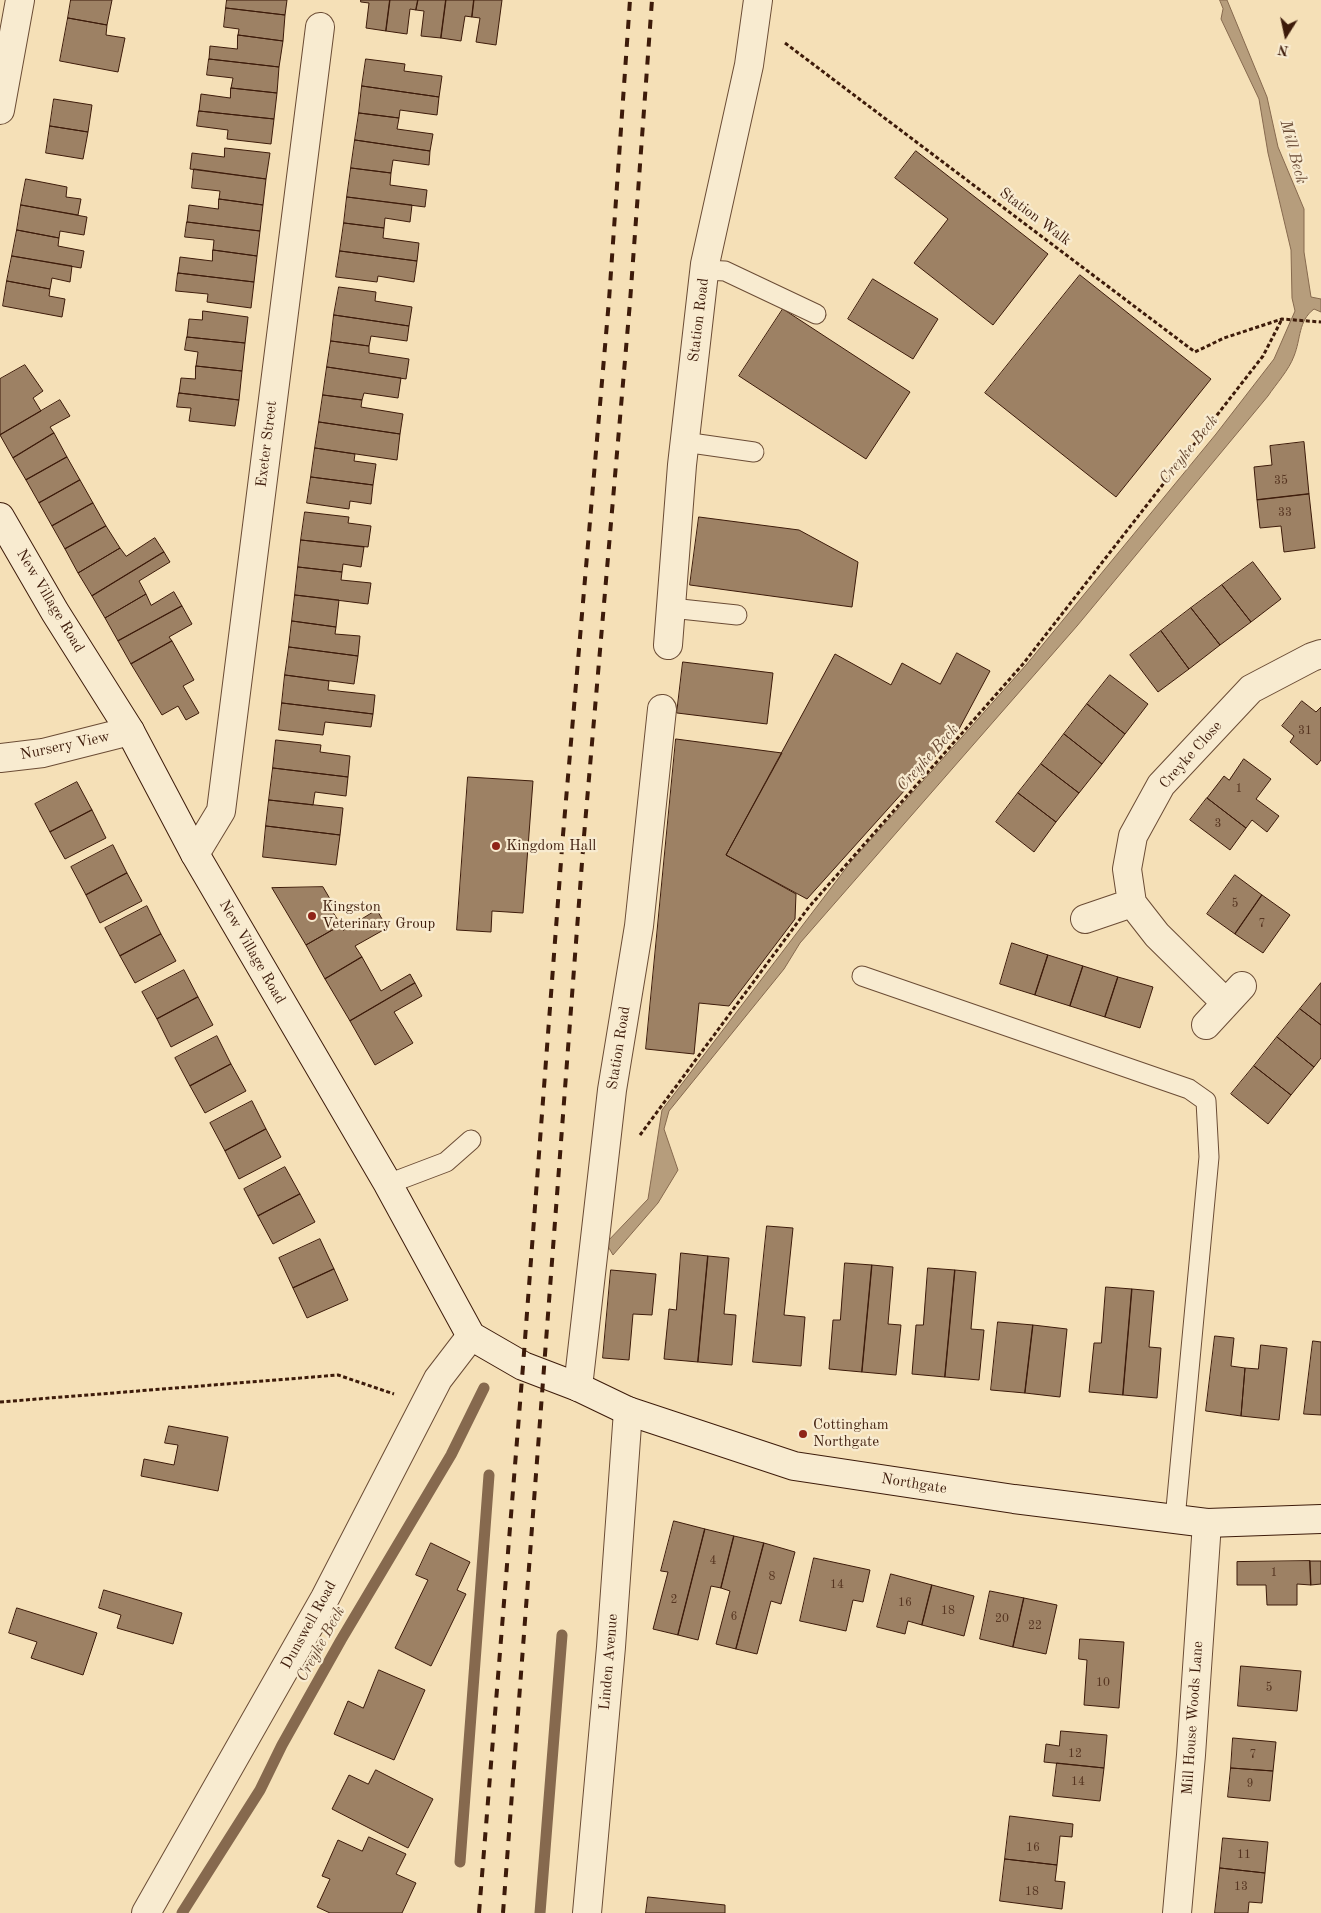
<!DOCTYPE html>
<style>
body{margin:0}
#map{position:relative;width:1321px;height:1913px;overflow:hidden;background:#f5e0b7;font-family:"Old Standard TT",serif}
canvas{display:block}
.north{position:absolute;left:1261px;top:10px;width:50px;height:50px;-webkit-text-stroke:4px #f8ebd0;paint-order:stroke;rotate:190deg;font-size:14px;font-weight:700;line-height:20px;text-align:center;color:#3d1b0a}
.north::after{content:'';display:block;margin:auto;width:18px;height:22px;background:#3d1b0a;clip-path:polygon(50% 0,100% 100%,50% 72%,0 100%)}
</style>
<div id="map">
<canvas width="1321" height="1913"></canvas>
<div class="north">N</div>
</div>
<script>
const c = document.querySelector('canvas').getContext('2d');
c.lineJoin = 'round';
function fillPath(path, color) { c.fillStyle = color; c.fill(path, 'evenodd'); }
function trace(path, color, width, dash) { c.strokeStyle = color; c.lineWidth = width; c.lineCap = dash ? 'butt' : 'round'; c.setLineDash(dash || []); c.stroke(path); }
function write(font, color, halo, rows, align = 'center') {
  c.font = font + ' "Old Standard TT",serif'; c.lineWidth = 4.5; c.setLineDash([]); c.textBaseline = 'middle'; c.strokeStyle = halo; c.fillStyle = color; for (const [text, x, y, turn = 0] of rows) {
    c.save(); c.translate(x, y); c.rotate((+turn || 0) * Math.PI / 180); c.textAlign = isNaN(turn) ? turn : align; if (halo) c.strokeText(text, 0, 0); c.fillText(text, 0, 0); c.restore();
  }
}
const water = new Path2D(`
 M1220,0H1227L1267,97L1278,147L1304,209V252L1311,297L1321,299V312L1314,309C1298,321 1301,339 1294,356C1289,370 1276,384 1268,396L1077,626L800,943L784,969L669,1111L664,1129L678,1170L658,1203L613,1255L606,1243L648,1199L662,1110L850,863L1026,665L1216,434L1274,359L1295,311L1292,298L1291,250L1268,153L1259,99L1221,19L1223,9Z`);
fillPath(water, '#b69d7c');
trace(water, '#86694e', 1);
trace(new Path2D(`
 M460,1862L489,1475
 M182,1913L260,1790L282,1745L341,1640L451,1455L484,1388
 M540,1913L562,1635`), '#86694e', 11);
const building = new Path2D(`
 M71,0H112L107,25L68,18Z
 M227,0H287L285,15L226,8Z
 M361,0H390L386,31L366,28L369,3L361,2Z
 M390,0H418L416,10L410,9L407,34L386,31Z
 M418,0H446L441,38L421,36L424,11L416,10Z
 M446,0H474L472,17L465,16L461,41L441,38Z
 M474,0H502L496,45L476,42L480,18L472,17Z
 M226,8L285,15L283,41L238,35L239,29L224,27Z
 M68,18L107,25L106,35L125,38L118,72L60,61Z
 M238,35L283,41L279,67L209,59L210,46L237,49Z
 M209,59L279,67L277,93L231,88L233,78L207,75Z
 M366,59L405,64L404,71L442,76L439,97L362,86Z
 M362,86L439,97L437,115L400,110L399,118L359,113Z
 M231,88L277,93L274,119L199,111L201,94L230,98Z
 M54,99L92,105L88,132L50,126Z
 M199,111L274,119L271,144L227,139L228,130L197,126Z
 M359,113L399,118L397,129L433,134L430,151L355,140Z
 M50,126L88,132L83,159L46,153Z
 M355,140L430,151L429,165L393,160L391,173L351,168Z
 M225,148L270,153L266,179L190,169L192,153L224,157Z
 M916,151L1048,254L993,325L914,263L948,219L895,178Z
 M351,168L391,173L390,185L427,190L425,207L347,197Z
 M194,169L266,179L263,205L219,199L220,191L192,188Z
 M26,179L67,187L66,197L81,199L78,215L21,205Z
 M347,197L412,205L410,222L385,218L384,228L344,223Z
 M219,199L263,205L260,231L187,222L189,205L218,209Z
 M21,205L87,217L84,235L60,231L59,238L17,230Z
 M187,222L260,231L257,256L213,250L214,240L185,237Z
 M344,223L384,228L383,238L419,243L417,261L340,251Z
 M17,230L59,238L58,246L84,251L81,268L12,256Z
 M213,250L257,256L254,282L178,273L180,257L212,261Z
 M340,251L417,261L414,282L378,276L377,282L336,277Z
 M12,256L72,266L70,282L52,278L50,289L7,281Z
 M178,273L254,282L251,308L207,302L208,294L176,291Z
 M1080,275L1211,379L1116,497L985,393Z
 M873,279L938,319L913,359L848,319Z
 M7,281L50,289L49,296L65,299L62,317L3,306Z
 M339,287L376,292L375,301L412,307L409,326L334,315Z
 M783,309L910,392L866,459L739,376Z
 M203,311L248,317L245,343L187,337L189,319L202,320Z
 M334,315L409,326L407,341L371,336L369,346L331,341Z
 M187,337L245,343L242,371L196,366L198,352L185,350Z
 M331,341L369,346V353L409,359L406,379L327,367Z
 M25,365L43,391L33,398L41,411L0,435V379Z
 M196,366L242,371L239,400L179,393L181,378L195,379Z
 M327,367L401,378L398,398L364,393L362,400L323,395Z
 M179,393L239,400L235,426L189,421L191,408L177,407Z
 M323,395L362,400L361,407L403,414L400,434L319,422Z
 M60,400L70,416L50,427L54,433L13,458L0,435Z
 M319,422L400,434L397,460L315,448Z
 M54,433L67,457L26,480L13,458Z
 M1304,442L1309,494L1257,500L1254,467L1272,465L1270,446Z
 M315,448L355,454L354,461L376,464L373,485L311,477Z
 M67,457L80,480L39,503L26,480Z
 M311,477L373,485L371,504L350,501L349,509L307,503Z
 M80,480L93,503L52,526L39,503Z
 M1309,494L1315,548L1284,552L1281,526L1260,528L1257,500Z
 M93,503L106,526L65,549L52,526Z
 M305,512L349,517L348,523L371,526L368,547L301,540Z
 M699,517L799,530L858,562L852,607L690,585Z
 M106,526L120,548L78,573L65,549Z
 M155,538L164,552L92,596L78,573L120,548L126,556Z
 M301,540L364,547L361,567L343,564L342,572L298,567Z
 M164,552L170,562L139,581L146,594L105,618L92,596Z
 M1253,562L1281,599L1251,622L1222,585Z
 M298,567L342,572L341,580L371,583L368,604L295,595Z
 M1222,585L1251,622L1220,645L1191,608Z
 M174,592L182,606L118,641L105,618L146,594L151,605Z
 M295,595L339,600L336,627L292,621Z
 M182,606L192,624L169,637L172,641L131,664L118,641Z
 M1191,608L1220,645L1189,669L1161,631Z
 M292,621L336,627L335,634L360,636L358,656L289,647Z
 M1161,631L1189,669L1158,692L1130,655Z
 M172,641L194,680L183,686L199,713L186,720L178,706L162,715L131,664Z
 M289,647L358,656L354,684L285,675Z
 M957,653L990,671L958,731L807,899L726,855L835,654L891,685L902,663L940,684Z
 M683,662L773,673L767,724L677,713Z
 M285,675L329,681L328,690L375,695L373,714L282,703Z
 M1110,675L1148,704L1125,734L1087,704Z
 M1302,701L1316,712L1321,707V760L1317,765L1290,742L1294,736L1282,726Z
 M282,703L373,714L371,727L325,722L323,735L279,730Z
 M1087,704L1125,734L1102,764L1064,734Z
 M1064,734L1102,764L1079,793L1041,764Z
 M676,739L782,753L726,855L796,894L795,919L729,1006L699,1003L694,1054L646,1049Z
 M276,740L321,745L320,752L350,756L348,777L273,768Z
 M1244,759L1271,779L1256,799L1279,816L1267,832L1252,820L1246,828L1207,798L1224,776L1229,780Z
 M1041,764L1079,793L1056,822L1018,793Z
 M273,768L348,777L346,796L315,792L313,805L269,800Z
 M468,777L533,781L523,913L492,911L491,932L457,930Z
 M77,782L92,810L50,832L35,804Z
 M1018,793L1056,822L1034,852L996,822Z
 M1207,798L1246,828L1230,850L1190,820Z
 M269,800L343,808L340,835L266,826Z
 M92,810L106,838L65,859L50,832Z
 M266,826L340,835L336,865L263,857Z
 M113,845L127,873L86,895L71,867Z
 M127,873L142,901L100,923L86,895Z
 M1235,875L1262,895L1235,934L1207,914Z
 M323,887L333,904L329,906L341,925L306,945L272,888Z
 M1262,895L1290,915L1263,953L1235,934Z
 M147,906L161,934L120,956L105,928Z
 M377,910L387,928L355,946L362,957L325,979L306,945L341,925L343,930Z
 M161,934L176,961L135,983L120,956Z
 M1012,943L1048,955L1035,995L1000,984Z
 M1048,955L1083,966L1070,1006L1035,995Z
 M362,957L381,991L410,974L415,983L350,1021L325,979Z
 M1083,966L1118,977L1105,1017L1070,1006Z
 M184,970L198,997L157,1019L142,992Z
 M1118,977L1153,987L1140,1028L1105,1017Z
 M415,983L422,996L394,1012L413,1043L375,1065L350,1021Z
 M1321,983V1025L1300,1009Z
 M198,997L213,1025L171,1047L157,1019Z
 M1300,1009L1321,1025V1058L1314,1067L1277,1037Z
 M217,1036L231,1064L190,1086L175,1058Z
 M1277,1037L1314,1067L1291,1095L1254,1066Z
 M231,1064L246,1091L205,1113L190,1086Z
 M1254,1066L1291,1095L1268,1124L1231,1094Z
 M252,1101L266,1129L225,1151L210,1123Z
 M266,1129L281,1157L239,1179L225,1151Z
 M285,1167L300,1194L258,1216L244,1189Z
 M300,1194L315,1222L273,1244L258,1216Z
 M767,1226L793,1228L784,1315L805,1317L801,1366L753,1362Z
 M320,1239L334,1269L293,1288L279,1258Z
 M681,1253L708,1256L698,1362L664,1359L669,1309L676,1310Z
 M708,1256L729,1258L724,1314L736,1315L732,1365L698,1362Z
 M845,1263L872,1265L862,1372L829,1369L833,1320H840Z
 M872,1265L893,1267L888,1324L901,1325L896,1375L862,1372Z
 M928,1268L955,1270L945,1377L912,1374L916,1325H923Z
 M334,1269L348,1300L307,1318L293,1288Z
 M611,1270L656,1274L652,1315L633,1314L629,1360L603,1358Z
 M955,1270L976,1272L971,1329L984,1330L979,1380L945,1377Z
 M1106,1287L1132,1289L1123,1395L1089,1392L1094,1343H1101Z
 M1132,1289L1154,1291L1149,1347L1161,1348L1157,1398L1123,1395Z
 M998,1322L1033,1325L1025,1393L991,1390Z
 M1033,1325L1067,1329L1060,1397L1025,1393Z
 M1215,1336L1234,1338L1231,1366L1245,1368L1241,1416L1206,1411Z
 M1313,1341L1321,1342V1415L1304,1414Z
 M1261,1345L1287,1348L1279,1420L1241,1416L1245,1368L1258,1369Z
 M169,1426L228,1437L218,1491L141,1476L144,1459L174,1465L178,1445L165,1443Z
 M674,1521L705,1529L678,1635L653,1629L668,1572L661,1571Z
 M705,1529L734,1536L721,1588L711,1586L698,1640L678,1635Z
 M734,1536L764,1543L736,1649L716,1644L730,1591L721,1588Z
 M431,1543L470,1562L457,1590L466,1594L431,1666L395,1648L428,1580L416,1575Z
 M764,1543L795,1552L781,1604L771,1601L757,1654L736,1649Z
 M814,1558L870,1570L863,1602L853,1600L846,1631L800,1621Z
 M1310,1561L1311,1585L1297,1584V1605H1267L1266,1585H1237V1562Z
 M1310,1561H1321V1584L1311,1585Z
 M891,1574L932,1585L922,1625L908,1621L905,1634L877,1627Z
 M932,1585L974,1596L964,1636L922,1625Z
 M104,1590L182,1613L173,1644L117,1628L121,1615L99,1608Z
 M990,1591L1024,1598L1013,1647L980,1639Z
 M1024,1598L1057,1605L1046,1654L1013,1647Z
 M17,1608L97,1633L83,1675L31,1658L37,1642L9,1633Z
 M1080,1639L1124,1642L1119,1708L1084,1705L1087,1660L1079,1659Z
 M1241,1666L1301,1671L1297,1711L1238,1706Z
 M379,1670L425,1690L394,1760L334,1734L348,1701L363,1708Z
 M1061,1731L1107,1735L1104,1768L1044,1762L1046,1744L1059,1746Z
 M1233,1738L1276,1742L1273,1771L1231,1768Z
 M1057,1763L1104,1768L1100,1801L1053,1796Z
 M1231,1768L1273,1771L1270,1801L1228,1797Z
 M376,1770L433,1799L408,1848L332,1809L349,1775L368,1784Z
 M1010,1816L1073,1824L1072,1837L1060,1836L1057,1865L1005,1859Z
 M369,1837L406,1854L396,1874L416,1883L402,1913H330L317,1907L330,1879L322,1876L338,1840L362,1851Z
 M1223,1838L1268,1842L1265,1873L1220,1868Z
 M1005,1859L1057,1865L1055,1881L1065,1882L1062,1909L1000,1901Z
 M1220,1868L1265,1873L1262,1903L1249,1902L1248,1913H1215Z
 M648,1897L725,1905V1913H646Z`);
fillPath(building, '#9d8164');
trace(building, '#3d1b0a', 1);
const lane = new Path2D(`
 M704,270L725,271L816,314
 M684,442L754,452
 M671,608L737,615
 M862,976L1189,1089L1206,1101L1209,1157L1175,1519
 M388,1184L446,1162L471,1140`);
const street = new Path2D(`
 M0,110L20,0
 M668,645L682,465L705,264L749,65L758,0
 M0,758L43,753L130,731
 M195,854L221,811L320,27
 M1085,919L1132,903
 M1225,1002L1157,935L1132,903L1127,869L1133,836L1161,785L1251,689L1312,657L1321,654
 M1206,1025L1242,986
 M578,1387L612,1090L639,926L662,709
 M146,1913L325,1598L438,1379L471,1336
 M587,1913L611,1647L628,1411
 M1177,1913L1191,1755L1207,1523`);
const secondary = new Path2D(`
 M0,517L55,612L130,731L195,854L388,1184L471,1336L523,1366L578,1387L628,1411L794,1466L1014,1499L1207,1523L1321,1519`);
trace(lane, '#6b4c35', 21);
trace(street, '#6b4c35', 30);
trace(secondary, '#3d1b0a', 30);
trace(new Path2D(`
 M785,43L1195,352L1224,338L1282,319L1321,322
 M640,1135L809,907L1023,664L1263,356L1282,319
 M0,1402L338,1375L394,1394`), '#3d1b0a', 3, [4, 2.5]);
trace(lane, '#f8ebd0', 19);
trace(street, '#f8ebd0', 28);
trace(secondary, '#f8ebd0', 28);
trace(new Path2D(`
 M479,1913L523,1366L563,835L609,300L630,0
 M503,1913L584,836L630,302L652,0`), '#3d1b0a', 4, [9, 9]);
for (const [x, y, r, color] of [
 [496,846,5,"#8f2418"],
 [312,916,5,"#8f2418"],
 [803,1434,5,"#8f2418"]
]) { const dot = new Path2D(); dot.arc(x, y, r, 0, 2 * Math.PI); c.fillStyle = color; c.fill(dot); trace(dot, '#f8ebd0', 2); }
write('12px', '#553420', null, [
 ["35",1281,481],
 ["33",1285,513],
 ["31",1305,731],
 ["1",1239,789],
 ["3",1218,824],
 ["5",1235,904],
 ["7",1262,924],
 ["4",713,1561],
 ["1",1274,1573],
 ["8",772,1577],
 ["14",837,1585],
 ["2",674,1600],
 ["16",905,1603],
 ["18",948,1611],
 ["6",734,1617],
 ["20",1002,1619],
 ["22",1035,1626],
 ["10",1103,1683],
 ["5",1269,1688],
 ["12",1075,1754],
 ["7",1253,1755],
 ["14",1078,1782],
 ["9",1250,1784],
 ["16",1033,1848],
 ["11",1244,1855],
 ["13",1241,1887],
 ["18",1032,1892]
]);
write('15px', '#3d1b0a', '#f8ebd0', [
 ["Station Walk",1035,217,37],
 ["Station Road",699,320,-83],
 ["Exeter Street",267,444,-83],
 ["New Village Road",50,601,59],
 ["Nursery View",65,746,-12],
 ["Creyke Close",1191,755,-48],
 ["New Village Road",252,952,60],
 ["Station Road",619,1048,-81],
 ["Northgate",914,1484,9],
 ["Dunswell Road",309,1625,-61],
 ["Linden Avenue",609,1662,-85],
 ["Mill House Woods Lane",1193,1718,-86]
]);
write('15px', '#3d1b0a', '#f8ebd0', [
 ["Kingdom Hall",506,846],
 ["Kingston",322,907],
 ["Veterinary Group",322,924],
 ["Cottingham",813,1425],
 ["Northgate",813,1442]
], 'left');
write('italic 16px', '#674832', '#f8ebd0', [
 ["Mill Beck",1293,152,75],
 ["Creyke Beck",1189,450,-51],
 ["Creyke Beck",928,758,-48],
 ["Creyke Beck",321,1644,-61]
]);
</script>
